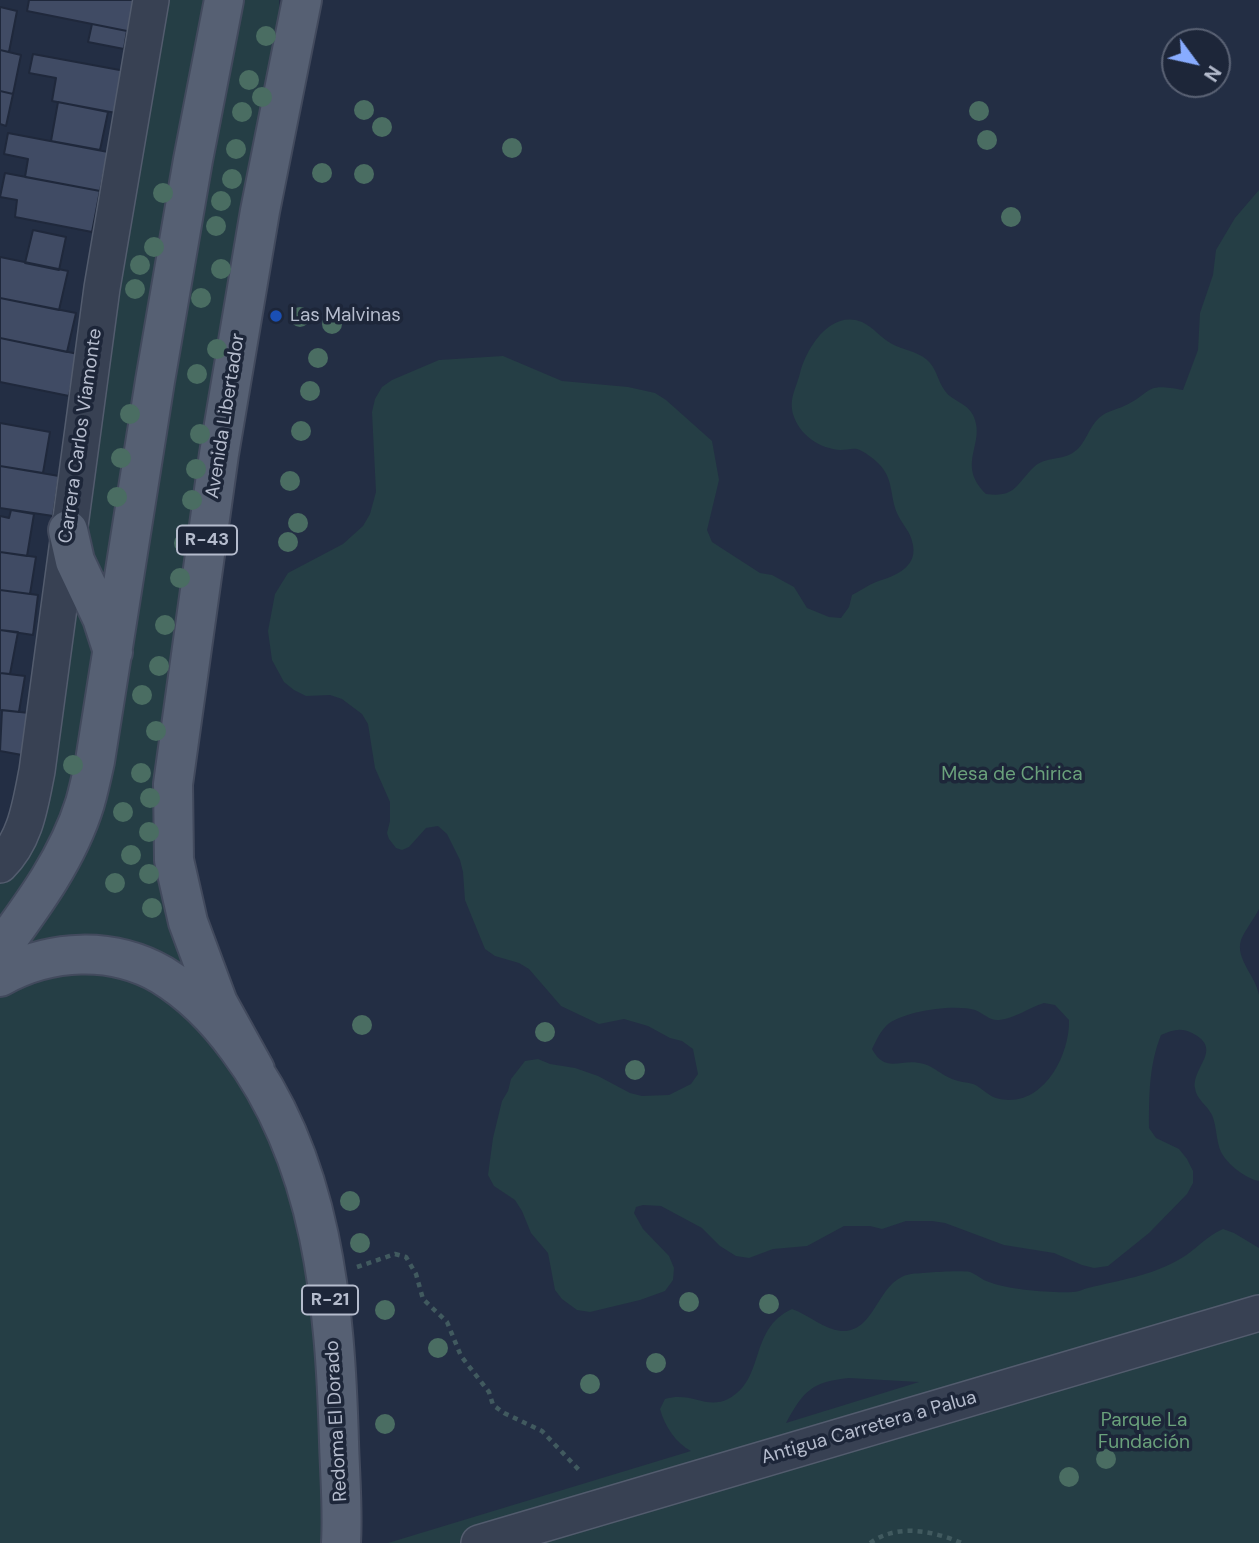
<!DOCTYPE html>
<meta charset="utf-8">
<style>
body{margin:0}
#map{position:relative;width:1259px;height:1543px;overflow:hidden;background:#232e44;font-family:"DM Sans",sans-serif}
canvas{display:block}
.north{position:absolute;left:1161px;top:28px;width:70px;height:70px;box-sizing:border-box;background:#1d2639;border:2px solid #5a6274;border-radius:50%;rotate:123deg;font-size:19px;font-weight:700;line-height:28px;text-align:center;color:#b5bccd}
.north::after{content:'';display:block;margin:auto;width:24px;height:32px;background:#88acff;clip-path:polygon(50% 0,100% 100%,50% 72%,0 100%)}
</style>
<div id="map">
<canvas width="1259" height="1543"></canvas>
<div class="north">N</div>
</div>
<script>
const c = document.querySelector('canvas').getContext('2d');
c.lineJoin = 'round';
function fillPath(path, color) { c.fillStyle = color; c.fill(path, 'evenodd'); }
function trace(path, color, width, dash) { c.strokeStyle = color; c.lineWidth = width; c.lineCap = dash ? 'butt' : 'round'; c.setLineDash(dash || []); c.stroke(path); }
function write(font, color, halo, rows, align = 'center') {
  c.font = font + ' "DM Sans",sans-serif'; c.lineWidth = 7; c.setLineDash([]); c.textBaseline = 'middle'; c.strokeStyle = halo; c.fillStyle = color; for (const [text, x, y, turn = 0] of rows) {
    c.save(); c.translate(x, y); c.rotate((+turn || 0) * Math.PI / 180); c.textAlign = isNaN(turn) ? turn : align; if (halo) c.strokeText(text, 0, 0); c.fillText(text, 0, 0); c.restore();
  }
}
fillPath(new Path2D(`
 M151,0H279L280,20L172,783L216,1003L149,965L4,973L52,879L113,645L77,561Z
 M1259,190V909C1254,919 1245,930 1241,940C1235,959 1256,976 1259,995V1181C1246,1179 1227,1164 1221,1152C1216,1141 1217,1127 1212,1115C1207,1105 1196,1099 1195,1088C1192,1067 1224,1049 1192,1033C1181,1027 1172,1030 1161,1035C1149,1065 1149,1095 1149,1128L1156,1138L1179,1149L1187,1159L1193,1171V1183L1187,1194L1149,1233L1108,1266L1094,1268L1082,1265L1054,1253L1004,1245L945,1223L932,1221H906L882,1229L870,1226H844L807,1246L773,1249L749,1258L736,1256L720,1246L702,1228L661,1206L643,1205L636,1207L634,1213L643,1229L669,1256L674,1268L673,1280L665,1291L640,1300L590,1312L577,1310L562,1299L555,1290L548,1253L531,1233L522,1211L515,1200L494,1186L488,1175L493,1138L502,1101L508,1091L511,1079L525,1061L538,1059L550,1064L575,1068L598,1076L630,1093L642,1096L669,1095L691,1084L698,1074L693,1049L682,1041L670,1038L648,1026L624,1019L599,1024L561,1006L529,969L519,963L495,956L485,949L465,900L463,872L460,860L447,834L438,826L426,828L409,847L402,850L396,848L389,839L387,833L390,821V802L375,768L368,724L362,714L342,699L330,695L306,696L294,690L284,682L272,660L268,631L275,594L288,573L343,544L363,526L370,514L376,492L372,412L375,399L382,387L392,380L439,360L503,356L562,381L628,387L655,393L666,400L712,441L719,480L707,530L712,542L760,573L772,575L794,587L807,608L829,617L841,618L849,607L852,595C860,591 868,585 876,582C895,576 920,567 912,541C910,532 903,525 899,517C889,499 895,480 879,464C874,459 864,451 857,449C852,448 846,450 841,450C820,449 799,435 793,414C789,398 796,389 800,373C806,349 830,309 862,322C873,327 881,338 892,344C903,350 916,351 926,359C937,368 937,380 945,391C952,401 967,403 973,415C987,444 955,463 986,494C1016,498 1016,484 1034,467C1046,456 1062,461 1074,452C1086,444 1088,428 1099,418C1106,411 1116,410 1124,406C1154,392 1143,382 1183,390L1198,350L1200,313L1213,275L1216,250L1235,218ZM1044,1003L1055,1005L1069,1020C1070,1057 1041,1111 996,1098C987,1095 981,1087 973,1084C966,1082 959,1082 952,1079C942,1075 934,1067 924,1064C901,1057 886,1075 872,1049C876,1041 880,1032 886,1026C902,1011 954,1004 975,1010C983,1013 990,1021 999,1020C1016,1018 1028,1008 1044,1003Z
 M68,530L102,618L95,761L0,950V865L10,855Z
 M125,967L221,1037L303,1198L333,1543H0V986L6,982Z
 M1223,1229L1234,1233L1259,1248V1543H388L691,1451C676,1443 665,1427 660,1409L665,1399C692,1391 706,1410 728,1399C766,1380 748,1329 792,1309C809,1315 823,1329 841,1331C877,1333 876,1280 911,1274C923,1273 959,1270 970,1272C976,1274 982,1280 989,1282C1009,1290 1051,1293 1073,1292C1079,1292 1083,1289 1088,1288C1120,1280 1151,1276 1180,1259C1196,1250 1206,1236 1223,1229ZM849,1378L919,1382L786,1423C804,1390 812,1382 849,1378Z`), '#253e45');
const building = new Path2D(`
 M29,0H138L132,32L27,11Z
 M0,7L17,11L9,52L0,50Z
 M92,24L127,31L124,49L88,42Z
 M0,50L21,55L13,94L0,91Z
 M33,54L125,71L116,113L52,101L56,78L29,73Z
 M0,91L13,94L6,126L0,124Z
 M58,102L108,112L100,150L51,141Z
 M8,133L108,152L100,191L25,177L28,159L4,154Z
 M5,173L100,191L92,232L15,217L17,200L0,197Z
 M33,230L66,237L59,270L25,263Z
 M0,257L68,271L59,310L0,298Z
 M0,298L76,313L67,352L0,338Z
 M0,338L78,354L69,396L0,382Z
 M0,423L50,432L43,473L0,466Z
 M0,466L59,476L53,516L0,508Z
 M11,510L34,514L27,556L0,552V516L9,518Z
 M0,552L36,557L30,594L0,590Z
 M0,590L38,595L33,635L0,630Z
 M0,630L18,632L10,674L0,673Z
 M0,673L25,676L19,712L0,710Z
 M2,710L29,713L22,755L0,751Z`);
fillPath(building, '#404b64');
trace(building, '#1f283b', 2);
const minor = new Path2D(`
 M0,865C26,839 30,806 37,771L102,288L151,0
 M479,1543L1259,1313`);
const major = new Path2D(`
 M68,530L75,561L102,618L113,652
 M0,950C33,905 68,858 85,803C89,789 92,775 95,761L155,381L193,160L224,0
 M0,977C50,949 112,946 162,975C193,994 217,1019 238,1048C323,1161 335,1305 339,1442C340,1476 343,1510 341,1543
 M255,1070L218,1003L188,922L174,860L173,784L219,454L260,211L302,0`);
trace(minor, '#535c6e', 38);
trace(major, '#424a5d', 42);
trace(new Path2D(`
 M357,1267L395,1254L406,1257L416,1274L423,1299L447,1322L461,1356L489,1392L493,1405L504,1413L542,1431L580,1471
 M870,1543C898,1523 933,1531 962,1543`), '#415a5f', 4.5, [5, 5]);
trace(minor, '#384153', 35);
trace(major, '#566073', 38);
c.fillStyle = '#4a6d62';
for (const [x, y] of [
 [266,36],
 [249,80],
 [262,97],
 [364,110],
 [979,111],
 [242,112],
 [382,127],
 [987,140],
 [512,148],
 [236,149],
 [322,173],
 [364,174],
 [232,179],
 [163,193],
 [221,201],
 [1011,217],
 [216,226],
 [154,247],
 [140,265],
 [221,269],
 [135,289],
 [201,298],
 [300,317],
 [332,324],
 [217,349],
 [318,358],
 [197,374],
 [310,391],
 [130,414],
 [301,431],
 [200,434],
 [121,458],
 [196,469],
 [290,481],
 [117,497],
 [192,500],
 [298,523],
 [288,542],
 [184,543],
 [180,578],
 [165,625],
 [159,666],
 [142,695],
 [156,731],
 [73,765],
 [141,773],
 [150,798],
 [123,812],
 [149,832],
 [131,855],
 [149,874],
 [115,883],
 [152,908],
 [362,1025],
 [545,1032],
 [635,1070],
 [350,1201],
 [360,1243],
 [689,1302],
 [769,1304],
 [385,1310],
 [438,1348],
 [656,1363],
 [590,1384],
 [385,1424],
 [1106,1459],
 [1069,1477]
]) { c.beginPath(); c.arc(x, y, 10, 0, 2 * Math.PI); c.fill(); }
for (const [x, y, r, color] of [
 [276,316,7,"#1a4fb4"]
]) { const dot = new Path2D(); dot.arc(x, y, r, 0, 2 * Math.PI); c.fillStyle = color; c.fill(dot); trace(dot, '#1d2639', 2.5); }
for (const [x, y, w] of [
 [207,540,60],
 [330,1300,56]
]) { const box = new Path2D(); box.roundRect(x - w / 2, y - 14.5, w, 29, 5); c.fillStyle = '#1d2639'; c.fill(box); trace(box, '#b5bccd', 2); }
write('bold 18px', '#b5bccd', null, [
 ["R-43",207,540],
 ["R-21",330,1300]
]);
write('19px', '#b5bccd', '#1d2639', [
 ["Las Malvinas",290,316]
], 'left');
write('19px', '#b5bccd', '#1d2639', [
 ["Avenida Libertador",226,416,-81],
 ["Carrera Carlos Viamonte",81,436,-82],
 ["Redoma El Dorado",337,1421,-93],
 ["Antigua Carretera a Palua",869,1428,-16]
]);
write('19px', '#6aa17b', '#1d2639', [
 ["Mesa de Chirica",1012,775],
 ["Parque La",1144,1421],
 ["Fundación",1144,1443]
]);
</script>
